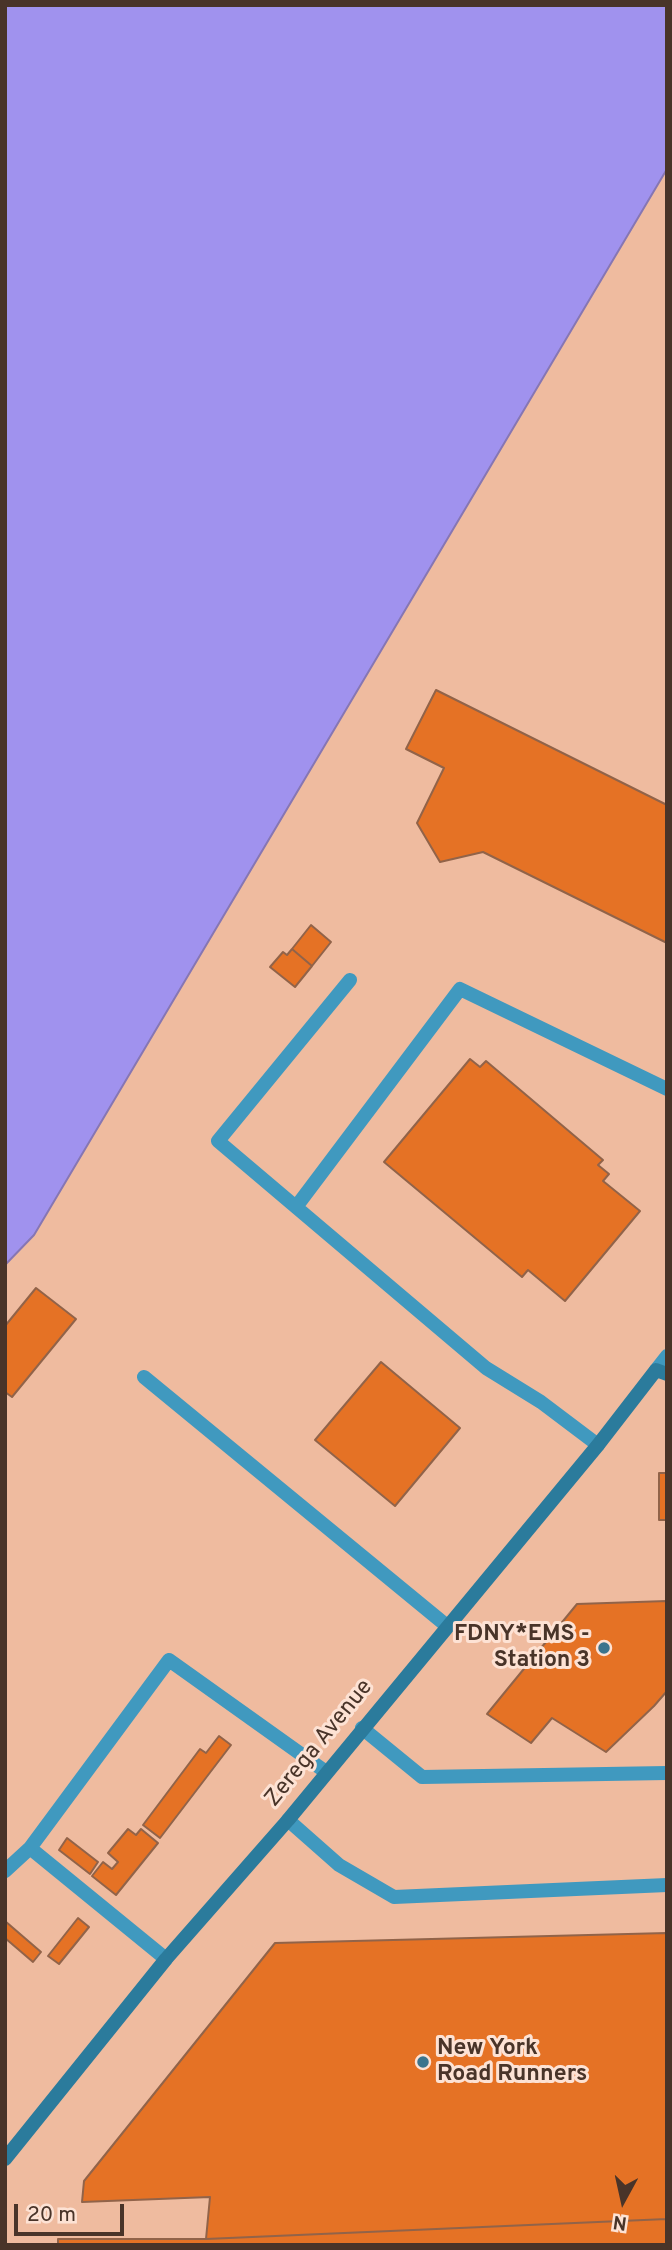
<!DOCTYPE html>
<style>
body{margin:0}
#map{position:relative;width:672px;height:2250px;overflow:hidden;background:#efbb9f;font-family:Overpass,sans-serif}
canvas{display:block}
.frame{position:absolute;inset:0;border:7px solid #493429;pointer-events:none}
.north{position:absolute;left:588px;top:2166px;width:70px;height:70px;-webkit-text-stroke:5px #fde2d4;paint-order:stroke;rotate:188deg;font-size:19px;font-weight:700;line-height:28px;text-align:center;color:#493429}
.north::after{content:'';display:block;margin:auto;width:24px;height:32px;background:#493429;clip-path:polygon(50% 0,100% 100%,50% 72%,0 100%)}
.scale{position:absolute;left:14px;top:2204px;width:110px;height:32px;box-sizing:border-box;border:4px solid #493429;border-top:0;padding-left:9px;font-size:21px;line-height:24px;white-space:nowrap;color:#493429;-webkit-text-stroke:5px #fde2d4;paint-order:stroke}
</style>
<div id="map">
<canvas width="672" height="2250"></canvas>
<div class="frame"></div>
<div class="north">N</div>
<div class="scale">20 m</div>
</div>
<script>
const c = document.querySelector('canvas').getContext('2d');
c.lineJoin = 'round';
function fillPath(path, color) { c.fillStyle = color; c.fill(path, 'evenodd'); }
function trace(path, color, width, dash) { c.strokeStyle = color; c.lineWidth = width; c.lineCap = dash ? 'butt' : 'round'; c.setLineDash(dash || []); c.stroke(path); }
function write(font, color, halo, rows, align = 'center') {
  c.font = font + ' Overpass,sans-serif'; c.lineWidth = 6; c.setLineDash([]); c.textBaseline = 'middle'; c.strokeStyle = halo; c.fillStyle = color; for (const [text, x, y, turn = 0] of rows) {
    c.save(); c.translate(x, y); c.rotate((+turn || 0) * Math.PI / 180); c.textAlign = isNaN(turn) ? turn : align; if (halo) c.strokeText(text, 0, 0); c.fillText(text, 0, 0); c.restore();
  }
}
const water = new Path2D(`
 M5,5H667V169L34,1235L5,1265Z`);
fillPath(water, '#a092ee');
trace(water, '#8676b3', 2);
const building = new Path2D(`
 M436,690L667,805V943L483,852L440,862L417,823L444,768L406,749Z
 M311,925L331,942L312,966L292,949Z
 M292,949L312,966L295,987L270,967L283,952L287,955Z
 M470,1059L480,1067L486,1061L603,1160L598,1165L609,1174L603,1181L640,1211L565,1301L528,1270L522,1277L384,1162Z
 M36,1288L76,1319L12,1397L5,1392V1326Z
 M381,1362L460,1428L395,1506L315,1440Z
 M659,1473H667V1520H659Z
 M667,1601V1691L654,1706L606,1752L552,1718L531,1743L487,1714L577,1604Z
 M219,1736L231,1745L160,1838L143,1825L200,1749L206,1753Z
 M128,1829L136,1835L141,1829L158,1843L116,1895L92,1876L103,1862L112,1869L118,1862L108,1853Z
 M67,1838L98,1862L90,1874L59,1850Z
 M78,1918L89,1927L59,1964L48,1956Z
 M5,1921L41,1952L33,1962L5,1938Z
 M667,1933V2219L206,2239L210,2197L82,2202L84,2181L275,1943Z
 M667,2219V2245H58V2239H206Z`);
fillPath(building, '#e57225');
trace(building, '#916349', 2);
trace(new Path2D(`
 M350,980L218,1141L486,1368L541,1402L598,1445
 M296,1207L460,989L667,1089
 M144,1377L447,1626
 M362,1728L422,1777L667,1773
 M288,1820L339,1865L394,1897L667,1885
 M5,1871L30,1848
 M166,1959L30,1848L169,1660L326,1772`), '#4099bf', 14);
trace(new Path2D(`
 M656,1370L667,1356`), '#4099bf', 14);
trace(new Path2D(`
 M5,2159L166,1959L288,1820L598,1445L656,1370L667,1374`), '#2b7b9c', 14);
for (const [x, y, r, color] of [
 [604,1648,7,"#3b748d"],
 [423,2062,7,"#3b748d"]
]) { const dot = new Path2D(); dot.arc(x, y, r, 0, 2 * Math.PI); c.fillStyle = color; c.fill(dot); trace(dot, '#fde2d4', 2.5); }
write('bold 23px', '#493429', '#fde2d4', [
 ["FDNY*EMS -",590,1635],
 ["Station 3",590,1661],
 ["New York",437,2049,"left"],
 ["Road Runners",437,2075,"left"]
], 'right');
write('23px', '#493429', '#fde2d4', [
 ["Zerega Avenue",320,1744,-51]
]);
</script>
